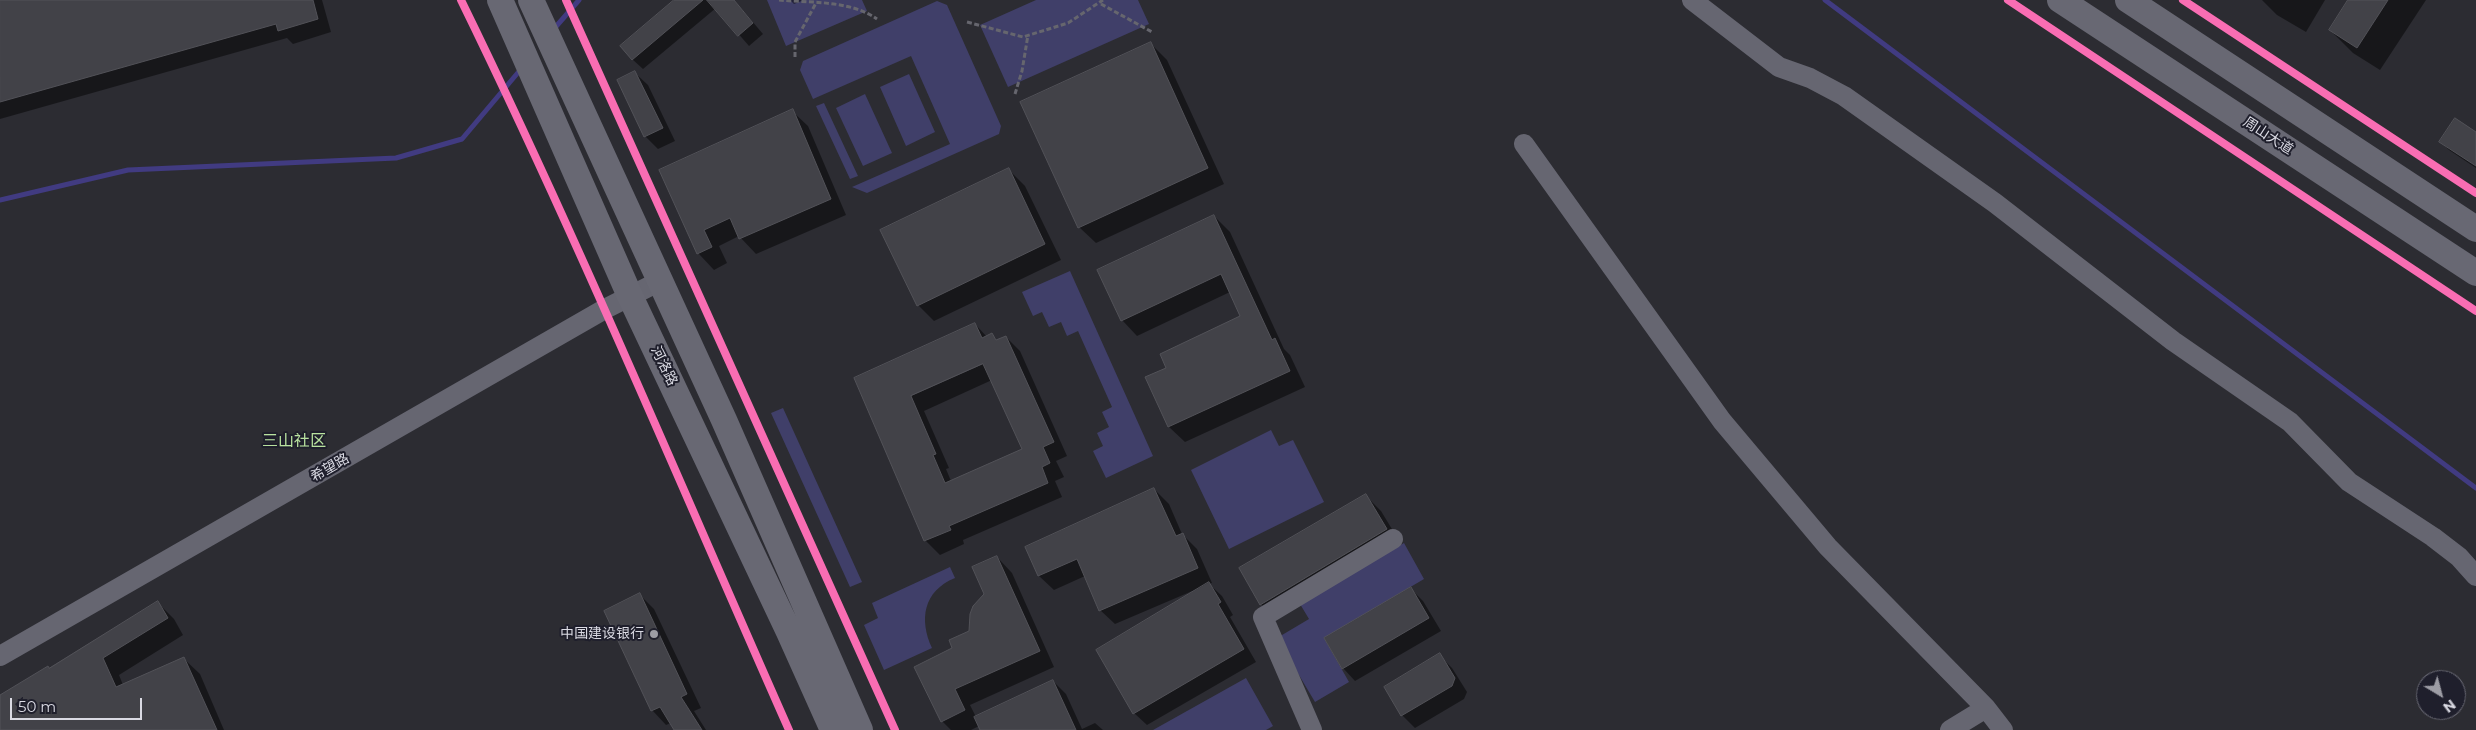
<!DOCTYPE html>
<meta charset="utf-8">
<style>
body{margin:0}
#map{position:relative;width:2476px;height:730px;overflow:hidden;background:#2c2c32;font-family:Montserrat,sans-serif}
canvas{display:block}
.north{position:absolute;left:2416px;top:670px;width:50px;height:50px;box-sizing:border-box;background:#1f1f2c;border:1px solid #6a6a75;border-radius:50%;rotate:143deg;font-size:14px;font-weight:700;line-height:20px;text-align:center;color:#dadae3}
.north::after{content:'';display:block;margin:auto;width:18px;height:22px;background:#9d9da5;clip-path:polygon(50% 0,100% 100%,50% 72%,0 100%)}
.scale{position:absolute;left:10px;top:698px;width:132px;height:22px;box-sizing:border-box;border:2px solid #dadae3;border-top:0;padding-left:6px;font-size:15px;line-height:18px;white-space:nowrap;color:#dadae3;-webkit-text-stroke:4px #1f1f2c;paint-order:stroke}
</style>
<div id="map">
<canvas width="2476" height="730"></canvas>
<div class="north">N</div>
<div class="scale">50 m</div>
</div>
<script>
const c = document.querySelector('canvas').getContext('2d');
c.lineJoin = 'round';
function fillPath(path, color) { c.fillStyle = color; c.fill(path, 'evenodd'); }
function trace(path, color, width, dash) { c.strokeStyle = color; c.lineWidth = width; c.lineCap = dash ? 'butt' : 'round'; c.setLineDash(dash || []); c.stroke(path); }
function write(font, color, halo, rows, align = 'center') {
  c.font = font + ' Montserrat,"Noto Sans SC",sans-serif'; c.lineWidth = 4; c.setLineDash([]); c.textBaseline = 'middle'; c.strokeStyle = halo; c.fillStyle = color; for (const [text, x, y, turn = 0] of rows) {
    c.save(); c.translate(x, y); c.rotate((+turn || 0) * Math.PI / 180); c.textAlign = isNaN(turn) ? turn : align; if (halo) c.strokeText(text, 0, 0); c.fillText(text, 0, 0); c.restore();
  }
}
fillPath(new Path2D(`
 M767,0H862L867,11L786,46Z
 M1036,0H1138L1149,24L1008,87L980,25Z
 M937,1L947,5L1001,126L999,134L867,193L852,187L950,144L911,56L813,99L800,70L803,61Z
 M909,74L935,132L906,146L880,87Z
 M865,94L892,153L863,166L836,108Z
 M824,103L858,176L850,179L816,106Z
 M1070,271L1153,456L1106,478L1093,451L1103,446L1097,433L1109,427L1102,412L1112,407L1078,331L1067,336L1061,322L1049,327L1042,312L1033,316L1022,292Z
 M783,408L862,582L850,587L771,413Z
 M1271,430L1279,446L1293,440L1324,502L1229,549L1191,470Z
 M1404,543L1424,579L1324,638L1349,682L1315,702L1277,638L1309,619L1300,604Z
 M950,567L955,578C923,591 919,620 932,648L884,670L864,625L878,618L872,603Z
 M1246,678L1273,726L1266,730H1153Z`), '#403f69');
fillPath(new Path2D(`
 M0,0H322L331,32L293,44L287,38L0,119Z
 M675,0H734L763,34L749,46L716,8L643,69L632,59Z
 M790,0H804L794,4Z
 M2262,0H2325L2306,32L2277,15Z
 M2350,0H2426L2380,70L2353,53L2330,30Z
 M1151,44L1167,60L1224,184L1096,243L1079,227Z
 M635,73L648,85L675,141L658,149L645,136Z
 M792,111L808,126L846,215L756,254L739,236L719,246L727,263L714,270L699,254L660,171Z
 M2476,133V168L2449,150L2441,142Z
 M1009,170L1025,186L1061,260L934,321L918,305Z
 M1214,216L1230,232L1284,349L1290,355L1305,387L1185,442L1169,427L1147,378L1168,368L1242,317L1230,292L1137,336L1122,320Z
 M975,324L987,337L992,334L998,341L1006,337L1020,351L1067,456L1056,461L1064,477L1055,481L1062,497L963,540L964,544L940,555L926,541L855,379ZM992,380L1024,450L951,481L946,469L949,468L924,411Z
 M1154,489L1169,504L1182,534L1197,549L1212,583L1209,584L1222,596L1233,615L1230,617L1256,662L1147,725L1134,713L1197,589L1115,624L1100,610L1085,576L1054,590L1039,576L1027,548Z
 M1366,496L1381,511L1401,544L1276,619L1261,604Z
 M997,557L1012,573L1054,667L970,705L976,717L1053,681L1066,694L1082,729L1095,723L1103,730H981L979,726L971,730H951L942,721L954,648L970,632L986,594Z
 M1410,588L1423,601L1441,631L1355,681L1343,668Z
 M640,595L654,609L701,708L694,711L706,730H676L671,723L666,725L652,710Z
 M157,602L174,619L183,635L119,675L123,685L183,658L200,674L224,730H0V696L50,669Z
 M1439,655L1452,668L1467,692L1464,699L1415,728L1402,715L1386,687Z`), '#0007');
trace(new Path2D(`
 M1825,0L2476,488
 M553,30L579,0
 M0,200L128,170L396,158L462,139L521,69`), '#413b81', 5);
const building = new Path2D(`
 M0,0H313L318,19L278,31L276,24L0,102Z
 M674,0H703L632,60L620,46Z
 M707,0H734L753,23L738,36Z
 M2348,0H2388L2357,48L2329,30Z
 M1151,42L1208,168L1078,228L1020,102Z
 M635,71L663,128L644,137L617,80Z
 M793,109L831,199L739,239L730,218L704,230L712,247L697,254L659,170Z
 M2455,118L2476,132V166L2439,142Z
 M1009,168L1045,244L917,306L880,230Z
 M1214,215L1272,340L1275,338L1290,371L1168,427L1145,377L1166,368L1160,354L1240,316L1221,274L1121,321L1097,270Z
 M975,323L982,338L992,333L996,340L1006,336L1054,442L1043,447L1050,463L1042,467L1048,483L949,526L951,530L924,541L854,378ZM983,364L1022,449L945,483L933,455L936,454L911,396Z
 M1154,488L1176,536L1183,533L1198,568L1099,611L1077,559L1038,576L1025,547Z
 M1366,494L1387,529L1260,605L1239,568Z
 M997,556L1040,651L955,689L965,710L941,722L914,667L952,648L949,640L969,631L970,614L973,606L984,594L972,567Z
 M1209,582L1221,602L1218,604L1244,649L1133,714L1096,650Z
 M1411,587L1429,618L1342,669L1324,638Z
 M640,593L687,694L681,697L702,730H674L660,707L651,711L604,611Z
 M158,601L168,618L103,658L116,687L184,657L217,730H0V695L48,666L49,668Z
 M1440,653L1455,678L1452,686L1401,716L1384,687Z
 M1053,680L1076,730H980L974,717Z`);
fillPath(building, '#424248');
trace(building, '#525258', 1);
trace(new Path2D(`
 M779,0C811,3 850,0 877,19
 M1101,4L1152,32
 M967,22L1023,37L1068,23L1103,0
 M795,57V42L816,3
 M1015,94L1022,71L1028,35`), '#66666e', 3, [5, 2.5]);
trace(new Path2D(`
 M1692,0L1779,67L1810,78L1844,96L1995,203L2173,341L2290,422L2349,482L2433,537L2459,557L2476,576
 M1524,144L1722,421L1828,547L1986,708L2003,730
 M0,656L603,310L660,281
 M1312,730L1263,617L1393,539
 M1950,730L1986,708`), '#666671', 20);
trace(new Path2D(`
 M500,0L630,296L789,632L833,730
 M531,0L724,420L860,730
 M2060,0L2476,273
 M2128,0L2476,229`), '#686873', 26);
trace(new Path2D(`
 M461,0C578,239 681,486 789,730
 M566,0L895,730
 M2008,0L2476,311
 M2183,0L2476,193`), '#f96db3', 8);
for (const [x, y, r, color] of [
 [654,634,5,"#9d9da5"]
]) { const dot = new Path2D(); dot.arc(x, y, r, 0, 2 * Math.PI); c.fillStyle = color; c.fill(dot); trace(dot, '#1f1f2c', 2); }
write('14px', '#dadae3', '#1f1f2c', [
 ["周山大道",2268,136,33],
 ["河洛路",664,366,64],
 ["希望路",330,468,-30]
]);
write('14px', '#dadae3', '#1f1f2c', [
 ["中国建设银行",644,634]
], 'right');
write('16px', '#b9e29f', '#1f1f2c', [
 ["三山社区",294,441]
]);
</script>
